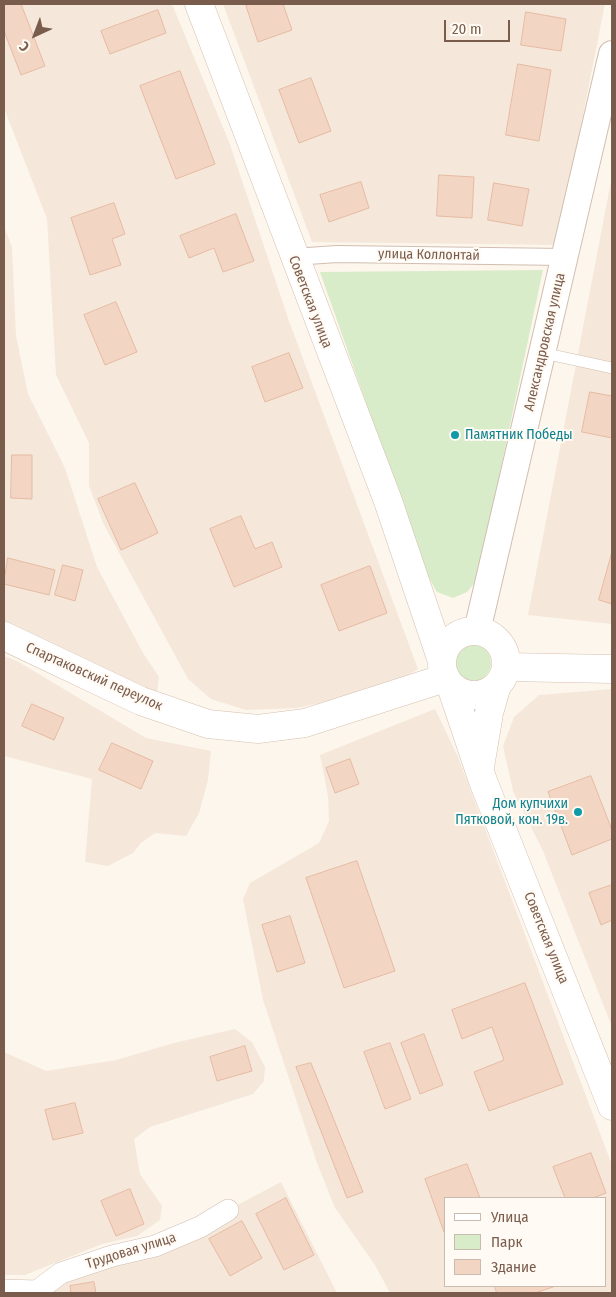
<!DOCTYPE html>
<meta charset="utf-8">
<style>
body{margin:0}
#map{position:relative;width:616px;height:1297px;overflow:hidden;background:#fdf6ec;font-family:"Fira Sans Condensed",sans-serif}
canvas{display:block}
.frame{position:absolute;inset:0;border:5px solid #7a5c4d;pointer-events:none}
.legend{position:absolute;left:444px;top:1197px;width:162px;height:90px;box-sizing:border-box;background:#fffaf3;border:1px solid #cabbb1;margin:0;padding:6px 9px;list-style:none;font-size:15px;color:#7a5c4d}
.legend li{display:flex;align-items:center;gap:10px;height:25px}
.legend b{width:25px;border:1px solid #cabbb1}
.north{position:absolute;left:10px;top:10px;width:50px;height:50px;-webkit-text-stroke:4px #fffaf3;paint-order:stroke;rotate:223deg;font-size:14px;font-weight:700;line-height:20px;text-align:center;color:#7a5c4d}
.north::after{content:'';display:block;margin:auto;width:18px;height:22px;background:#7a5c4d;clip-path:polygon(50% 0,100% 100%,50% 72%,0 100%)}
.scale{position:absolute;left:444px;top:20px;width:66px;height:22px;box-sizing:border-box;border:2px solid #7a5c4d;border-top:0;padding-left:6px;font-size:15px;line-height:18px;white-space:nowrap;color:#7a5c4d;-webkit-text-stroke:4px #fffaf3;paint-order:stroke}
</style>
<div id="map">
<canvas width="616" height="1297"></canvas>
<div class="frame"></div>
<ul class="legend">
<li><b style="height:6px;background:#fff"></b>Улица</li>
<li><b style="height:14px;background:#d8ecc9"></b>Парк</li>
<li><b style="height:14px;background:#f3d5c3"></b>Здание</li>
</ul>
<div class="north">С</div>
<div class="scale">20 m</div>
</div>
<script>
const c = document.querySelector('canvas').getContext('2d');
c.lineJoin = 'round';
function fillPath(path, color) { c.fillStyle = color; c.fill(path, 'evenodd'); }
function trace(path, color, width, dash) { c.strokeStyle = color; c.lineWidth = width; c.lineCap = dash ? 'butt' : 'round'; c.setLineDash(dash || []); c.stroke(path); }
function write(font, color, halo, rows, align = 'center') {
  c.font = font + ' "Fira Sans Condensed",sans-serif'; c.lineWidth = 4; c.setLineDash([]); c.textBaseline = 'middle'; c.strokeStyle = halo; c.fillStyle = color; for (const [text, x, y, turn = 0] of rows) {
    c.save(); c.translate(x, y); c.rotate((+turn || 0) * Math.PI / 180); c.textAlign = isNaN(turn) ? turn : align; if (halo) c.strokeText(text, 0, 0); c.fillText(text, 0, 0); c.restore();
  }
}
fillPath(new Path2D(`
 M4,4H172L229,142L289,321L418,669L405,677L356,695L297,708L246,710L211,699L188,679L104,525L89,486V443L56,375L47,219L4,108Z
 M223,4H605L557,245L312,242Z
 M612,176V624L528,615Z
 M4,226L12,247L16,336L28,394L65,468L97,567L143,653L159,677L157,692L135,686L90,661L4,626Z
 M4,656L17,661L146,738L211,751L208,780L199,813L186,836L155,833L141,843L133,853L108,866L85,862L92,779L4,756Z
 M612,689V1027L543,851L513,791L503,746L514,717L539,695Z
 M435,709L458,757L612,1165V1293H390L375,1265L335,1208L317,1163L263,1000L243,899L250,883L319,843L329,821L328,796L320,755ZM445,1198H605V1286H445Z
 M235,1029L252,1042L265,1067L264,1081L253,1094L150,1127L134,1139L140,1174L162,1206L160,1220L137,1236L102,1244L25,1275H4V1052L46,1071L116,1060L174,1043Z
 M281,1182L337,1293H4L37,1291L228,1210Z`), '#f5e8da');
fillPath(new Path2D(`
 M543,270L477,580L467,592L453,598L437,592L426,573L320,272Z
 M455 663a18 18 0 1 1 36 0a18 18 0 1 1-36 0Z`), '#d8ecc9');
const building = new Path2D(`
 M4,4H21L45,66L21,75L4,31Z
 M251,4H283L292,30L258,42L246,6Z
 M158,10L166,33L110,54L101,31Z
 M526,12L566,19L561,51L521,45Z
 M518,64L551,70L539,141L506,135Z
 M180,71L215,164L176,179L140,86Z
 M311,78L331,131L299,143L279,90Z
 M439,175L474,177L472,218L437,216Z
 M361,182L369,208L329,222L320,195Z
 M494,183L529,189L522,226L488,220Z
 M114,203L125,234L112,239L121,265L90,275L71,218Z
 M236,214L254,261L223,272L214,248L189,258L180,236Z
 M116,302L137,352L105,365L84,315Z
 M289,353L303,388L265,402L252,367Z
 M590,392L612,396V438L582,432Z
 M12,455H32V499L11,498Z
 M135,483L158,533L121,550L98,499Z
 M241,516L255,549L272,542L282,567L234,587L210,529Z
 M612,552V604L599,600Z
 M8,558L55,570L49,595L4,584Z
 M63,565L83,570L75,601L55,595Z
 M370,566L387,613L339,631L321,585Z
 M32,704L64,718L54,740L22,726Z
 M112,743L153,761L141,789L99,770Z
 M350,759L359,784L335,793L326,768Z
 M591,776L612,830V839L572,855L548,792Z
 M357,861L395,971L344,988L306,878Z
 M612,885V920L601,925L589,893Z
 M290,916L305,963L277,972L262,925Z
 M525,983L563,1084L489,1111L474,1072L504,1060L492,1027L462,1039L452,1010Z
 M424,1034L443,1085L420,1094L401,1043Z
 M390,1043L411,1099L385,1109L364,1052Z
 M245,1046L252,1071L217,1081L210,1057Z
 M311,1063L363,1192L347,1198L296,1067Z
 M75,1103L83,1133L53,1140L45,1110Z
 M591,1153L606,1193L593,1198H565L553,1167Z
 M467,1164L480,1198H445L444,1232L425,1179Z
 M130,1189L144,1224L116,1236L101,1201Z
 M286,1198L314,1255L284,1270L256,1214Z
 M242,1221L262,1258L230,1276L209,1239Z
 M94,1282L96,1293H71L70,1286Z
 M495,1286H556L535,1293H497Z`);
fillPath(building, '#f3d5c3');
trace(building, '#e6bba3', 1);
const service = new Path2D(`
 M543,353L612,368`);
const pedestrian = new Path2D(`
 M293,257L337,254L565,257`);
const minor = new Path2D(`
 M4,1290L37,1291
 M37,1293V1291L61,1273L112,1256L155,1246L200,1227L228,1210`);
const tertiary = new Path2D(`
 M477,631L612,54`);
const secondary = new Path2D(`
 M199,4L388,501L441,658
 M442 663a32 32 0 1 1 64 0a32 32 0 1 1-64 0Z
 M4,636L141,701L208,724L258,729L305,723L445,678
 M506,667L612,669
 M451,686L483,781L612,1106
 M480,767L489,713L497,685`);
trace(service, '#d1beb0', 12);
trace(pedestrian, '#d1beb0', 18);
trace(minor, '#d1beb0', 22);
trace(tertiary, '#d1beb0', 28);
trace(secondary, '#d6c0b0', 29);
trace(service, '#fff', 11);
trace(pedestrian, '#fff', 16);
trace(minor, '#fff', 21);
trace(tertiary, '#fff', 26);
trace(secondary, '#fff', 28);
for (const [x, y, r, color] of [
 [455,435,5,"#0f9aa8"],
 [578,812,5,"#0f9aa8"]
]) { const dot = new Path2D(); dot.arc(x, y, r, 0, 2 * Math.PI); c.fillStyle = color; c.fill(dot); trace(dot, '#fffaf3', 2); }
write('14px', '#7a5c4d', '#fffaf3', [
 ["улица Коллонтай",429,255,1],
 ["Советская улица",310,302,69],
 ["Александровская улица",545,342,-77],
 ["Спартаковский переулок",94,677,24],
 ["Советская улица",546,938,68],
 ["Трудовая улица",131,1251,-17]
]);
write('14px', '#0d838f', '#fffaf3', [
 ["Памятник Победы",465,435],
 ["Дом купчихи",568,804,"right"],
 ["Пятковой, кон. 19в.",568,820,"right"]
], 'left');
</script>
